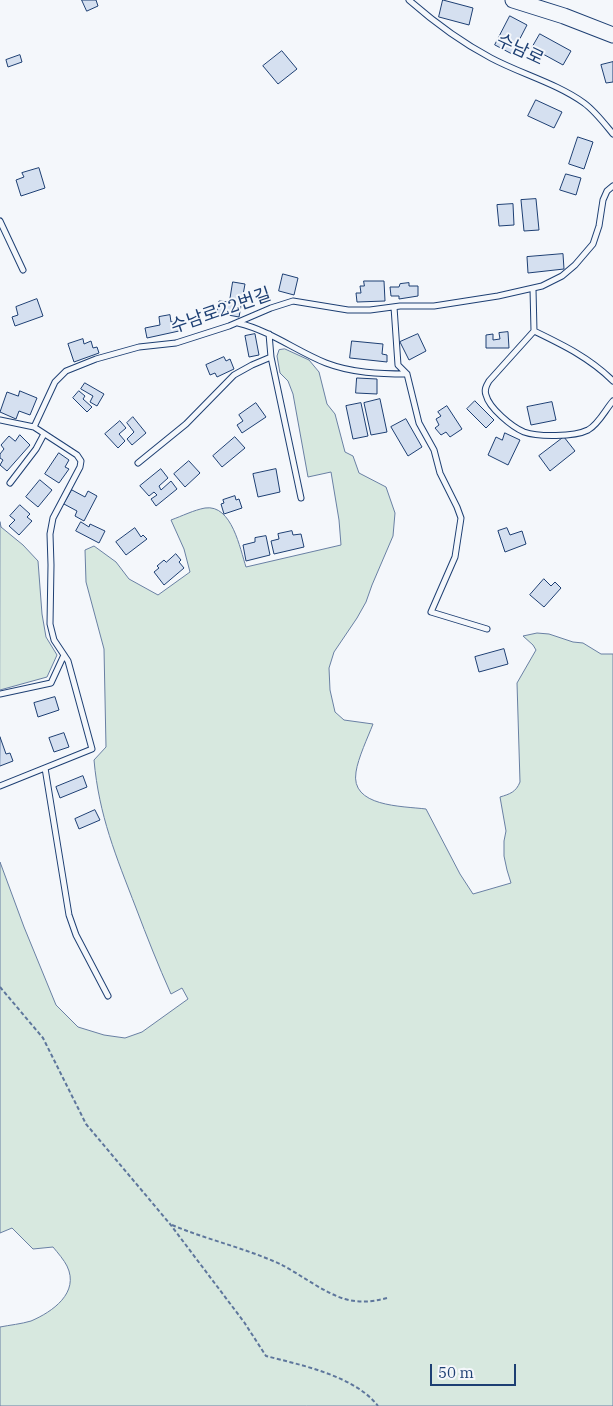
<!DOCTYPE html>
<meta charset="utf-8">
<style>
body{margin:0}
#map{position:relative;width:613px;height:1406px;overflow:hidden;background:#f4f7fb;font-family:"IBM Plex Serif",serif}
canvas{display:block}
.scale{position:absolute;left:430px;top:1364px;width:86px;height:22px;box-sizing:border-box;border:2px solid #1d3f73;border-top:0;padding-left:6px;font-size:15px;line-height:18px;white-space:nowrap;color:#1d3f73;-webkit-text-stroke:4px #f4f7fb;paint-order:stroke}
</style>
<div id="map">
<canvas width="613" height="1406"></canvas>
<div class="scale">50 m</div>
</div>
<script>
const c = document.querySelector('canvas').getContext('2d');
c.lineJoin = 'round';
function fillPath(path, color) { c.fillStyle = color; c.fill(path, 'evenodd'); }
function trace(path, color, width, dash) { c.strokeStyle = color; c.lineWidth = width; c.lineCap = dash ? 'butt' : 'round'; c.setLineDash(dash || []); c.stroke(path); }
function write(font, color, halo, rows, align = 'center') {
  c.font = font + ' "IBM Plex Serif","Noto Sans KR",serif'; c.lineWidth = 4; c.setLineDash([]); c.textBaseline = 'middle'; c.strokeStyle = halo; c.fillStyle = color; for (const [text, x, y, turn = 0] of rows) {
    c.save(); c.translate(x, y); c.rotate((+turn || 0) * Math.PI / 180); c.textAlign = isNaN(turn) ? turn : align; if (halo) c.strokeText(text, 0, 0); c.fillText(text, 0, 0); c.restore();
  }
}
const green = new Path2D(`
 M285,349L309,360L319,372L327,404L335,414L345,452L353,456L359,473L386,487L395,513L393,536L372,585L366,602L357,618L334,652L329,668L330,690L335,712L344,720L373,724C368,737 358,758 356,772C350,807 402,806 426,809L460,874L473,894L511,883L507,870L504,856V841L506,831L500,797C510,794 516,792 520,782L517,683L536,650L533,645L523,636L537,633L549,634L573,642L583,643L601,654H613V1406H0V1327C10,1325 21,1324 31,1321C52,1312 80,1293 67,1266C64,1260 58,1253 53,1247L33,1249L12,1228L0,1233V862L24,927L56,1005L78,1027L104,1035L125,1038L142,1032L188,999L182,988L171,994C158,965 147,937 136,908C116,856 99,816 94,760L106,747L104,649L86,582L85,550L94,546L116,562L129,579L158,595L190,572L184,549L171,520C182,516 194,510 205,508C232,504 240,549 246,567L341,545L339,520L331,472L308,477L293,394L288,381L280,373L277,356L279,350Z
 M0,522L1,527L23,545L38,561L42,614L46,637L57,655L47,677L0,690Z`);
fillPath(green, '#d7e8df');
trace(green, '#687fa3', 1);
const building = new Path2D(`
 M82,0H96L98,6L87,11Z
 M443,0L473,8L469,25L439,17Z
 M510,16L527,25L512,54L495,45Z
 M540,34L571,51L563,65L532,48Z
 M282,51L297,69L278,84L263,66Z
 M20,55L22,62L8,67L6,60Z
 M613,62V82L606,83L601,65Z
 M536,100L562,112L554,128L528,116Z
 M578,137L593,142L584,169L569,164Z
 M39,168L45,188L21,196L16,180L24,177L22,173Z
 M566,174L581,178L576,195L560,190Z
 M536,199L539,230L524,231L521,200Z
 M513,204L514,225L499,226L497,205Z
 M563,254L564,269L528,273L527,257Z
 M283,274L298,278L294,295L279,291Z
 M364,281H384L385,301L357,302L356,293H361L360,286H364Z
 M233,282L245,284L239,317L217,313L219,301L229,302Z
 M409,283V286H418V296L399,299V296H391L390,287H399L400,284Z
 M37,299L43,316L15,326L12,317L18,315L16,307Z
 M170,315L171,322L177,321L179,331L147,338L145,328L160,325L159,317Z
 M508,332L509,348H486V335L493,334V340L500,339L499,333Z
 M255,334L259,355L249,357L245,336Z
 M418,334L426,351L409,360L400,342Z
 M83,339L84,344L91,341L93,348L97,347L99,353L74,362L68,344Z
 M352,341L383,344L382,354L387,355V362L350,358Z
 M224,357L226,361L230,359L234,369L217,377L215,373L210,375L206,365Z
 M357,378L377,379V394L356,393Z
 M85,383L104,394L97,406L90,402L93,396L81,389Z
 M20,391L37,398L30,415L19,411L16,419L0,412L7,392L18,396Z
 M79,391L85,396L83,399L92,407L87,412L73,398Z
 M380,399L387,432L371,435L364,403Z
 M475,401L494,420L486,428L467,409Z
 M552,402L556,420L531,425L527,407Z
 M256,403L266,417L242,433L237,425L243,421L239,415Z
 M361,403L368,436L353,439L346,406Z
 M447,406L462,429L450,437L446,432L441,435L435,428L439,425L436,419L441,416L438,412Z
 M133,417L146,433L132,445L127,439L134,432L127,423Z
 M406,419L422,447L408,456L391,427Z
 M120,421L126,428L119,434L125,441L118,448L105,434Z
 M505,433L520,440L508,465L488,455L496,437L502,440Z
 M20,435L30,445L7,471L0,465L3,460L0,458V454L4,449L1,445L9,436L15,441Z
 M235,437L245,448L222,467L213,456Z
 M564,437L575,451L550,471L539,456Z
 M59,453L69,460L65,467L69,469L59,483L45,474Z
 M189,461L200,473L185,487L174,474Z
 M161,469L168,478L159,486L161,490L171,481L177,489L156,506L151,499L157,495L154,492L149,496L140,486Z
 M276,469L280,492L258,497L253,474Z
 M40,480L52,490L38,507L26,497Z
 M72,490L85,497L88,491L97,496L84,521L75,516L77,511L64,504Z
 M235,496L236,500L239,499L242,508L224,514L221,504L224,503L223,500Z
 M20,505L30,514L27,517L32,521L19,535L9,526L15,520L10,516Z
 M81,522L89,527L90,524L105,531L99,543L76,531Z
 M135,528L141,537L143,535L147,539L126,555L116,542Z
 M507,528L510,535L522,531L526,544L505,552L498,531Z
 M292,531L293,535L301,534L304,547L274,554L271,541L279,539L278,534Z
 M266,536L270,555L246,561L243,545L255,542V538Z
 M176,554L181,560L179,562L184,568L164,585L154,572L159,568L157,566L164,560L166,562Z
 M544,579L551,586L555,582L561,588L544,607L530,595Z
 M504,649L508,664L479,672L475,657Z
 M55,697L59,710L38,717L34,703Z
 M64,733L69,747L54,752L49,738Z
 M0,737L6,754L10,753L13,761L0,766Z
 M83,776L87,787L60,798L56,787Z
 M95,810L100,820L79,829L75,819Z`);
fillPath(building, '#d5e0f0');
trace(building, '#1d3f73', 1);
const lane = new Path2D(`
 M409,0C434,22 461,42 491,58C521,74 556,83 584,103C595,111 604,123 613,134
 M0,221L23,270
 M533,289L534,331C563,345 590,358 613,381
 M394,307L398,365L407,374L419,423L434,450L440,473L457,507L461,518L455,557L431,612L487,629
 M238,323C271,331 296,351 326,363C352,373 380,374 407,374
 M534,331L489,381C486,386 484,390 486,395C489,408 512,427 524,432C538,437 574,437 588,430C599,424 605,410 613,401
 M269,334L271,357L301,498
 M0,420L34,427L55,382L66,371L96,359L139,347L176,343L229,326L271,308L293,301L348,310H370L400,306H434L498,296L542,286L562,276L575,265L593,244L599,226L603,200L607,191L613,186
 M138,463L186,424L234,375L252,365L271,357
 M10,483L36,449L44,434
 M0,694L51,683L64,655
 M45,768L69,915L76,935L108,996
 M0,786L92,749L68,661L54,640L50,624L51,565L50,534L53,518L80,467L81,461L77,455L34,427`);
const secondary = new Path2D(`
 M513,0L564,16L613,35`);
trace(lane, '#1d3f73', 7);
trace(secondary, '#1d3f73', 17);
trace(new Path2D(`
 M0,987L43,1038L86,1124L170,1224L244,1322L266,1356C301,1365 355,1376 378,1406
 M172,1225C208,1240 245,1248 280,1264C300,1274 324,1293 345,1299C359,1303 372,1302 387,1298`), '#5e769c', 2, [4, 2.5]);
trace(lane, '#f4f7fb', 5);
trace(secondary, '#f4f7fb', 15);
write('18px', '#1d3f73', '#f4f7fb', [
 ["수남로",520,50,25],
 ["수남로22번길",221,311,-19]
]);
</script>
